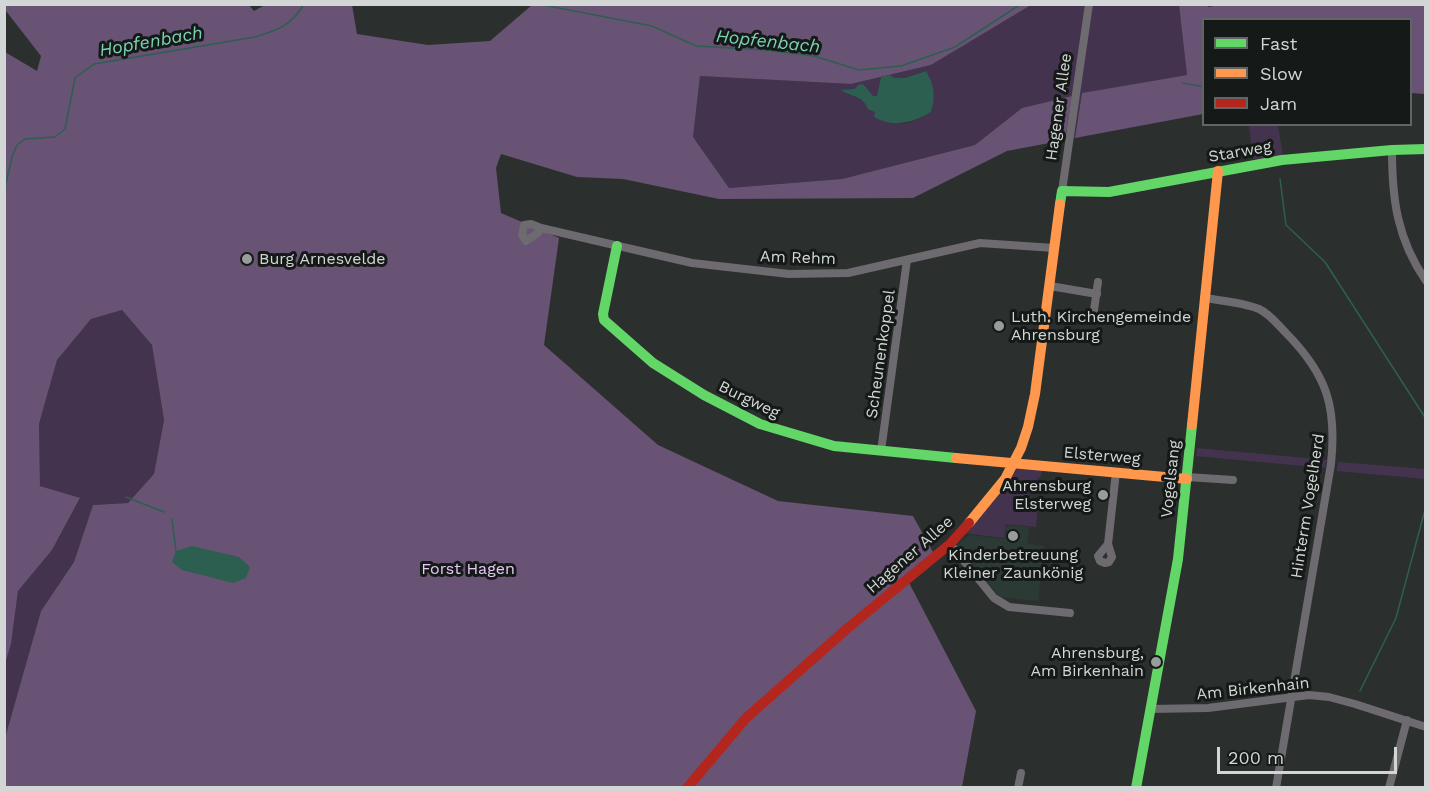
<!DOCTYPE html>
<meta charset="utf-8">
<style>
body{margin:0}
#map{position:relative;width:1430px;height:792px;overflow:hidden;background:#2b302e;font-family:"Work Sans",sans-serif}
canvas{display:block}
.frame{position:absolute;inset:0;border:6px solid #d2d7d5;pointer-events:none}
.legend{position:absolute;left:1202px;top:18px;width:210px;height:108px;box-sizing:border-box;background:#151917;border:2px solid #616563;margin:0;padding:8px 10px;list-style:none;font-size:18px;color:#d2d7d5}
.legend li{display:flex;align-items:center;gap:12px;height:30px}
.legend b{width:30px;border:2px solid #616563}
.scale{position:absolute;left:1217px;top:747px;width:180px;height:27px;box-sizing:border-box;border:3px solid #d2d7d5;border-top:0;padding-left:8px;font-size:18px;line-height:21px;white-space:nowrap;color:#d2d7d5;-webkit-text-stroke:4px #151917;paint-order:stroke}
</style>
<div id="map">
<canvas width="1430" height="792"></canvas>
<div class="frame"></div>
<ul class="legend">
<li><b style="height:8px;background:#63d668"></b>Fast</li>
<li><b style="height:8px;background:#ff974d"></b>Slow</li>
<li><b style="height:8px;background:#b3261e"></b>Jam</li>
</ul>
<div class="scale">200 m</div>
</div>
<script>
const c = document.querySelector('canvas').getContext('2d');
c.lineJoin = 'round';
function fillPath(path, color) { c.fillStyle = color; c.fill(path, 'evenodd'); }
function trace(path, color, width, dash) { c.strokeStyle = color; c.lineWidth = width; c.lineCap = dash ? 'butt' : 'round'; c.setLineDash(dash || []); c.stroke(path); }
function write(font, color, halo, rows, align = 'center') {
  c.font = font + ' "Work Sans",sans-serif'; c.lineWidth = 6; c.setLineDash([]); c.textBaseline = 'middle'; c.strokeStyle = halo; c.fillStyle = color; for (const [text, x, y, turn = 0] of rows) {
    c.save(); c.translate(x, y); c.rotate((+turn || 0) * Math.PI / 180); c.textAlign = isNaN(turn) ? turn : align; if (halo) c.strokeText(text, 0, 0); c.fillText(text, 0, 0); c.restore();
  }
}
fillPath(new Path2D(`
 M1007,525L1029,527L1027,544L1044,546L1038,601L999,597L956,546L969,535L1004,539Z`), '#2b3a35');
fillPath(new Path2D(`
 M1031,5H1179L1187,75L1082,93L1075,138L1065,140L1071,96L1022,108L975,145L842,179L729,188L693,137L700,76L851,84L881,77L877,96C865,96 857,89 843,90C850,97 859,97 867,103C894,125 899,131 931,112C936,97 933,84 925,71L905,78H894L890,75L931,65Z
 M1249,125H1278L1283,156L1253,159Z
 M122,310L152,345L164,420L154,475L128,503L93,505L74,562L41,611L5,738V664L11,644L18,591L52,550L80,499L40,486L39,424L57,360L91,319Z
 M1197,448L1327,460L1325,468L1196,456Z
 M1338,462L1425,469V479L1337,471Z
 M1015,467L1043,470L1040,477L1029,488L1028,494L1038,504L1036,527L1006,524L1004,538L963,533Z`), '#44334f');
fillPath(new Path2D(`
 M248,4L254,11L265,5H352L357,34L428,45L490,41L532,5H1031L931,65L851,84L700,76L693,137L729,188L842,179L975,145L1022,108L1072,96L1065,140L1007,151L913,198L719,199L623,179L577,177L501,154L496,168L501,213L559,238L544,345L658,445L778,501L913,516L934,554L906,577L976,711L962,787H5V738L41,611L74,562L93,505L128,503L154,474L164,420L152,345L122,310L91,319L57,360L39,424L40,486L80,498L52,550L18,591L11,644L5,664V52L37,71L41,56L6,11L5,5Z
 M1221,4L1425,5V94L1411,93L1410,20H1204L1203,114L1075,138L1082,93L1187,75L1179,5H1206L1209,7Z`), '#685374');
fillPath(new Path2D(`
 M926,71C934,84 936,97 931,112C913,123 893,128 874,117L875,112L868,109C864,96 851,97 841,90L855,89L858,85L863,84L873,96H877L881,77L890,75L894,78H905Z
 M192,546L239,557L250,567L246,578L233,583L182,570L172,562L176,551Z`), '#2d5f50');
trace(new Path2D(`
 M538,4L652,26L696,46L766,50L814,56L859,70L901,66L955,47L1021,4
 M1183,83L1204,87
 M1280,179L1286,225L1325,262L1426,419
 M4,192L12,157L17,145L25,139L55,137L65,129L75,78L94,64L255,37C278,30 291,26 304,4
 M126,497L164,512
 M172,519L176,551
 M1360,691L1396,618L1426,506`), '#2d5f50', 1.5);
trace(new Path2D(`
 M1392,150C1392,199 1397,239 1426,281
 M1062,191L1089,4
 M541,228L538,233L526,241L522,235L524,225L531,224L541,228L692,263L789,274L848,273L980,243L1054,248
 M1050,286L1097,294
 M1204,298C1223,301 1242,302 1259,309C1270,314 1278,325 1287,334C1327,375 1337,407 1331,464L1276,788
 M1094,310L1098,282
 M881,451L907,260
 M1187,477L1233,480
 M950,544L994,598L1009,607L1070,613
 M1108,544L1112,557L1109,562L1105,563L1100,561L1098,556L1108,544L1116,472
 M1150,709L1208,708L1309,695L1329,697L1355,704L1426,727
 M1018,788L1021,773
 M1389,788L1407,720`), '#6d6b6f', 8);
trace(new Path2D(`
 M1060,204L1062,191L1109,192L1282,160L1392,150L1426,149
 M617,246L603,314L604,320L653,363L704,395L760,424L834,446L956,458
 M1136,788L1178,559L1192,425`), '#63d668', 10);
trace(new Path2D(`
 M1192,425L1218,171
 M956,458L1187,479
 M969,523L1005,479L1021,448L1028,427L1035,394L1060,204`), '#ff974d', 10);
trace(new Path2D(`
 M687,788L746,718L849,627L950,544L969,523`), '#b3261e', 10);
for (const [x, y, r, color] of [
 [247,259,6,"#989d9b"],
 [999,326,6,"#989d9b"],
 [1103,495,6,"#989d9b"],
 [1013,536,6,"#989d9b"],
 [1156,662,6,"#989d9b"]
]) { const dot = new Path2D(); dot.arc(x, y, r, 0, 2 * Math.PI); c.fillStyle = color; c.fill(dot); trace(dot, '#151917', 2); }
write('16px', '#d2d7d5', '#151917', [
 ["Hagener Allee",1059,107,-82],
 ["Starweg",1240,152,-10],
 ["Am Rehm",798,258,2],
 ["Scheunenkoppel",881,354,-82],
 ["Burgweg",749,400,26],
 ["Elsterweg",1102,456,5],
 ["Vogelsang",1171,479,-84],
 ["Hinterm Vogelherd",1308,506,-81],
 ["Hagener Allee",910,555,-41],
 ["Am Birkenhain",1253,689,-6]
]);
write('16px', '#d2d7d5', '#151917', [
 ["Burg Arnesvelde",259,259],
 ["Luth. Kirchengemeinde",1011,317],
 ["Ahrensburg",1011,335],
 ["Ahrensburg",1091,486,"right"],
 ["Elsterweg",1091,504,"right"],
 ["Kinderbetreuung",1013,555,"center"],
 ["Kleiner Zaunkönig",1013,573,"center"],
 ["Ahrensburg,",1144,653,"right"],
 ["Am Birkenhain",1144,671,"right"]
], 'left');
write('16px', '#e8c8fa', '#151917', [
 ["Forst Hagen",468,569]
]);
write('italic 18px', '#7bd3b6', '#151917', [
 ["Hopfenbach",151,42,-10],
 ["Hopfenbach",768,42,6]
]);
</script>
